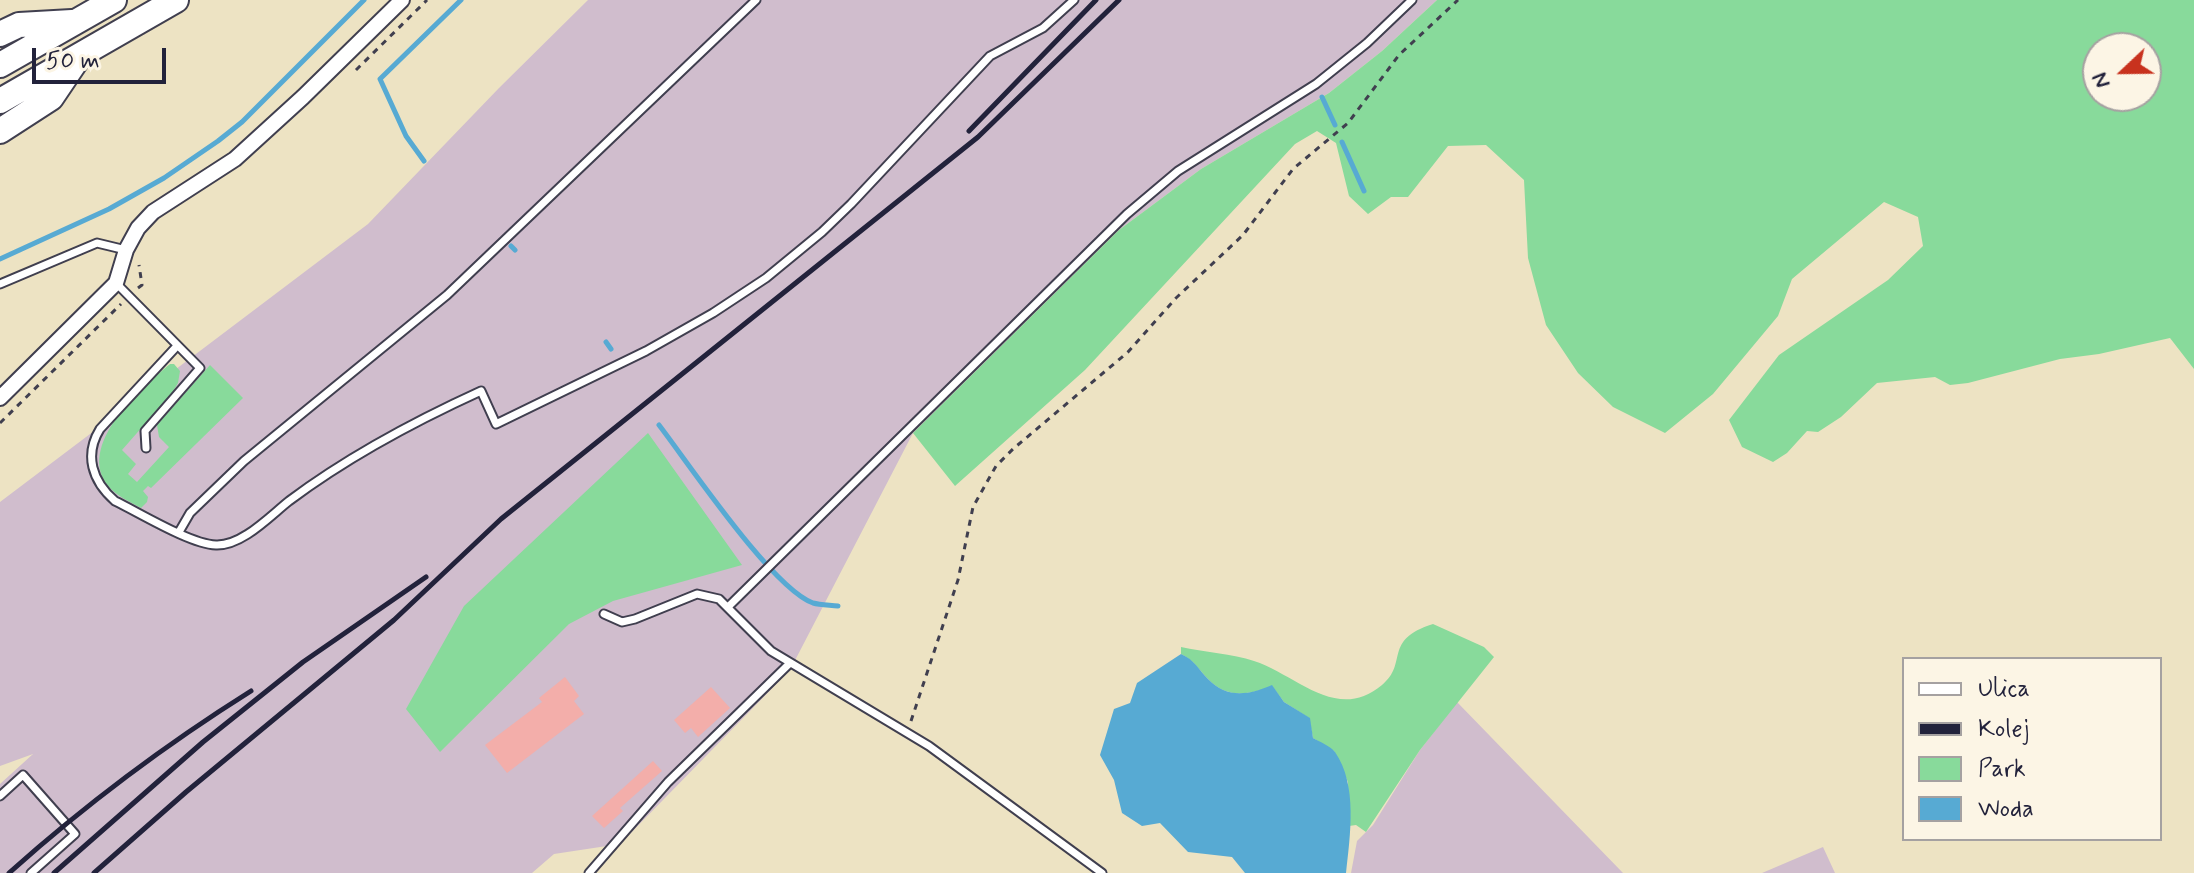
<!DOCTYPE html>
<style>
body{margin:0}
#map{position:relative;width:2194px;height:873px;overflow:hidden;background:#ede3c3;font-family:Mynerve,sans-serif}
canvas{display:block}
.legend{position:absolute;left:1902px;top:657px;width:260px;height:184px;box-sizing:border-box;background:#fcf5e5;border:2px solid #a5a1a1;margin:0;padding:10px 14px;list-style:none;font-size:24px;color:#22223b}
.legend li{display:flex;align-items:center;gap:16px;height:40px}
.legend b{width:40px;border:2px solid #a5a1a1}
.north{position:absolute;left:2082px;top:32px;width:80px;height:80px;box-sizing:border-box;background:#fcf5e5;border:2px solid #a5a1a1;border-radius:50%;rotate:248deg;font-size:22px;font-weight:700;line-height:32px;text-align:center;color:#22223b}
.north::after{content:'';display:block;margin:auto;width:28px;height:36px;background:#c8321e;clip-path:polygon(50% 0,100% 100%,50% 72%,0 100%)}
.scale{position:absolute;left:32px;top:48px;width:134px;height:36px;box-sizing:border-box;border:4px solid #22223b;border-top:0;padding-left:10px;font-size:24px;line-height:28px;white-space:nowrap;color:#22223b;-webkit-text-stroke:6px #fcf5e5;paint-order:stroke}
</style>
<div id="map">
<canvas width="2194" height="873"></canvas>
<ul class="legend">
<li><b style="height:10px;background:#fff"></b>Ulica</li>
<li><b style="height:10px;background:#22223b"></b>Kolej</li>
<li><b style="height:22px;background:#88da9b"></b>Park</li>
<li><b style="height:22px;background:#57aad3"></b>Woda</li>
</ul>
<div class="north">N</div>
<div class="scale">50 m</div>
</div>
<script>
const c = document.querySelector('canvas').getContext('2d');
c.lineJoin = 'round';
function fillPath(path, color) { c.fillStyle = color; c.fill(path, 'evenodd'); }
function trace(path, color, width, dash) { c.strokeStyle = color; c.lineWidth = width; c.lineCap = dash ? 'butt' : 'round'; c.setLineDash(dash || []); c.stroke(path); }
fillPath(new Path2D(`
 M588,0H1437L1382,51L1329,93L1201,169L1119,230L913,433L790,670L620,844L554,854L532,873H0V784L33,754L0,766V502L368,224L499,88Z
 M1457,702L1623,873H1351L1357,841L1373,825L1420,750Z
 M1823,847L1835,873H1762Z`), '#d0bdcd');
fillPath(new Path2D(`
 M1437,0H2194V369L2170,338L2099,354L2060,359L1968,383L1950,385L1935,377L1877,383L1841,417L1818,432L1807,431L1787,453L1773,462L1742,447L1729,420L1779,355L1888,280L1923,246L1918,217L1884,202L1792,279L1778,316L1713,394L1665,433L1613,407L1578,373L1546,325L1528,258L1524,180L1486,145L1448,146L1408,197H1391L1368,214L1349,196L1336,143L1317,131L1295,144L1085,370L955,486L913,433L1119,230L1201,169L1329,93L1382,51ZM2146,48V96H2098V48Z
 M170,364H174L180,371L178,383L172,393L122,450L136,464L128,474L137,482L169,447L159,437L157,425L210,365L243,398L151,488L148,486L143,491L148,497L147,502L141,508C130,502 117,496 109,487C75,447 140,388 170,364Z
 M648,433L742,565L613,601L569,624L440,752L406,709L464,606Z
 M1433,624L1484,647L1494,657L1420,750L1366,832L1356,825L1349,826L1348,782L1334,751L1313,738L1309,718L1284,702L1272,686C1249,695 1227,699 1208,679C1198,669 1195,661 1181,654V647C1203,652 1233,654 1254,661C1297,675 1337,723 1382,685C1409,663 1382,640 1433,624Z`), '#88da9b');
fillPath(new Path2D(`
 M1181,654C1195,660 1198,669 1208,679C1227,699 1249,695 1272,685L1284,702L1310,718L1313,738C1320,742 1330,746 1335,752C1358,785 1350,836 1346,873H1245L1232,857L1188,852L1160,823L1142,826L1122,813L1114,780L1100,755L1114,709L1130,703L1137,683Z`), '#57aad3');
trace(new Path2D(`
 M1322,97L1335,125
 M1342,142L1364,191
 M424,161L406,136L380,79L461,0
 M511,246L515,250
 M0,259L109,209L164,178L218,141L242,122L364,0
 M606,342L611,349
 M659,425C689,464 772,588 813,603C820,605 830,605 838,606`), '#57aad3', 5);
fillPath(new Path2D(`
 M565,677L579,696L574,701L584,714L507,773L485,745L542,702L539,698Z
 M711,687L730,708L698,737L691,728L685,733L674,720Z
 M653,761L662,771L620,808L623,811L604,828L592,816Z`), '#f3aeaa');
const service = new Path2D(`
 M116,283L200,368L145,431L146,448
 M0,284L97,243L126,250
 M177,346L100,429C84,455 92,481 115,501C140,513 190,544 216,545C242,546 270,516 289,501C349,456 413,422 481,391L496,424L646,351L713,313L766,278L822,232L851,204L990,56L1043,28L1074,0
 M179,532L190,513L244,461L447,295L756,0
 M729,606L1127,214L1178,171L1316,84L1367,43L1412,0
 M604,614L622,622L635,619L697,594L719,599L771,651L929,746L1102,873
 M0,796L23,775L75,834L31,873
 M589,873L668,782L789,664`);
const minor = new Path2D(`
 M0,398L116,283L126,250L138,228L153,212L235,159L303,97L402,0`);
const trunk = new Path2D(`
 M0,34L19,25L72,22
 M0,65L114,0
 M0,101L176,0
 M0,131L51,98L76,61`);
trace(service, '#403f4f', 11);
trace(minor, '#403f4f', 18);
trace(trunk, '#403f4f', 28);
trace(new Path2D(`
 M356,70L427,0
 M138,288L142,285L139,265
 M0,423L121,304
 M911,721L958,580L973,507L996,466L1013,449L1128,352L1176,298L1243,235L1293,169L1348,123L1399,55L1458,0`), '#403f4f', 3, [6, 6]);
trace(service, '#fff', 7);
trace(minor, '#fff', 14);
trace(trunk, '#fff', 24);
trace(new Path2D(`
 M969,131L1096,0
 M9,873C85,805 165,745 251,691
 M54,873L203,742L303,662L426,577
 M94,873L186,792L394,620L501,519L978,137L1119,0`), '#22223b', 5);
</script>
